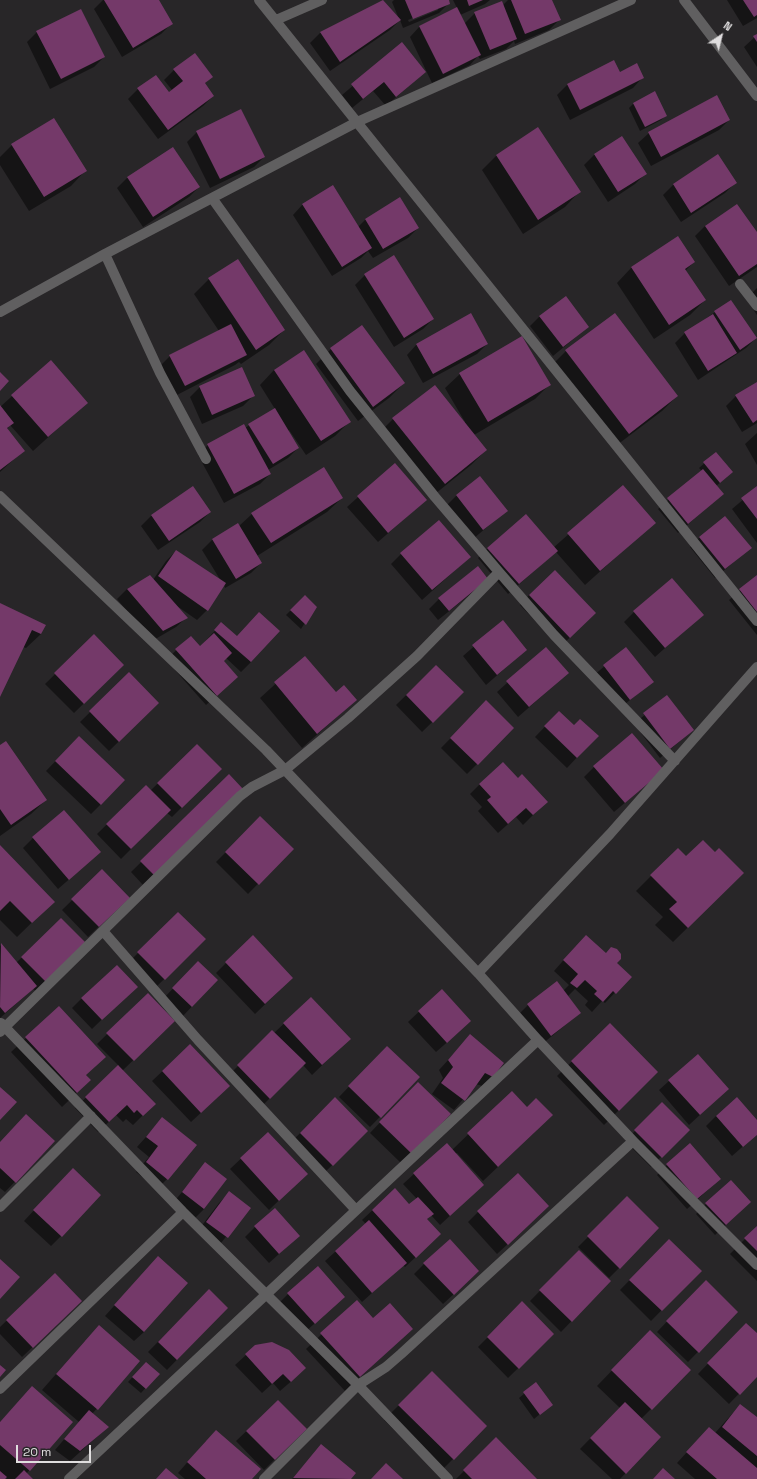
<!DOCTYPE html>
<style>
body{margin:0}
#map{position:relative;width:757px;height:1479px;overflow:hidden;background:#282628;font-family:"Space Grotesk",sans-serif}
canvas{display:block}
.north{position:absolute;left:701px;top:16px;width:40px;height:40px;-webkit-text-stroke:3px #282628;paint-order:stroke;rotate:35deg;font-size:11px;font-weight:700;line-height:16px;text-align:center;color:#e0dedf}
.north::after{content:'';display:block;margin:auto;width:14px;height:18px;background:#e0dedf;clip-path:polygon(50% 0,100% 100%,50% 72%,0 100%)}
.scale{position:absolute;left:16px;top:1445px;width:75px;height:18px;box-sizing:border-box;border:2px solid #e0dedf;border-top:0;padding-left:5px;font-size:12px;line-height:14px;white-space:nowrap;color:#e0dedf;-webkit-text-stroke:3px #282628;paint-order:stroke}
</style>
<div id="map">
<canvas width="757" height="1479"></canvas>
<div class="north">N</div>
<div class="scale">20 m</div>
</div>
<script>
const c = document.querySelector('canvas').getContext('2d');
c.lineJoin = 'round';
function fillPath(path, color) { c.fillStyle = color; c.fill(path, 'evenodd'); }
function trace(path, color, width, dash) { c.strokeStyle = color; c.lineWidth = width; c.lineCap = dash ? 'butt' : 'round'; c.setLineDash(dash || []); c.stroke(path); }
fillPath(new Path2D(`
 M103,0H157L171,24L161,34L122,57L94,9Z
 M394,0H448L449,3L439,13L403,28L400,20L390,30L330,71L310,43L320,33L383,1L399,19L392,2ZM438,7V10L409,22L408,20Z
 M453,0H490L485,4L460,15L464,24L475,13L503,5L508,0H551L559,20L549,30L515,44L514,41L506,49L480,59L478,56L470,65L432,83L410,37L420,26L457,8Z
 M727,0H757V18L743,26Z
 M37,32L104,57L94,67L50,89L27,42Z
 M757,35V67L744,47Z
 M402,44L425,72L386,106L373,91L352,108L342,95Z
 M614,62L620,73L643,77L633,88L570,120L557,95L567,85Z
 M174,70L211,77L204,84L213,96L203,106L158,139L128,99L138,89L169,93L172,90L164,80Z
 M633,104L666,115L661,120L640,131L629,108Z
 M53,119L85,171L71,186L29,211L0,165V157L12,145Z
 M729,120L719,130L651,166L638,143L649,133Z
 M197,132L264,157L254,167L210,188L187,142Z
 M622,138L645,174L635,184L608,202L584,165L594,155Z
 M497,155L579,192L565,207L523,234L482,170Z
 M127,178L199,187L189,197L143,227L117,188Z
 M735,183L725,193L681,222L663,195L673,185Z
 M303,204L358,227L366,219L418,228L408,238L373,258L368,251L361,258L332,276L293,215Z
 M705,226L757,234V267L729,286L695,236Z
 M678,237L694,262L685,271L705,300L690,315L654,339L617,283L631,268Z
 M365,275L433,319L423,329L394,347L355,285Z
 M209,279L284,330L269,345L241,364L239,362L235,365L175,396L160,366L170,356L219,331L194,294Z
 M757,288V315L746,299Z
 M731,301L756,338L746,348L698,380L675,343L685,333Z
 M540,316L588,327L553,356L530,326Z
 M362,326L404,383L389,398L358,421L316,364L331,349Z
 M417,344H487L477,354L423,383L407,355Z
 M566,351L677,396L662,411L613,448L551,366Z
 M51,361L86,403L33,451L10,425L7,429L23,451L0,472V407Z
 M274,370L350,421L335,436L306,455L289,430L288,431L298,448L288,458L268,470L270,474L260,484L224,503L198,455L208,445L245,428L275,409L260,385Z
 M460,374L550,384L535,399L474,435L486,450L471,465L430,498L378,434L393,419L465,422L445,388Z
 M757,383V423L742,432L726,406L736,396Z
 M200,387L253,396L243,406L202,424L190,397Z
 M757,433V465L745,444Z
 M716,453L727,477L716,486L723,494L678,533L658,509L702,471L699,468Z
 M395,464L426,500L378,542L347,507Z
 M623,486L654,523L585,585L556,552L508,594L478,558L488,548H553Z
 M193,487L210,512L200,522L158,550L141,526L151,516Z
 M757,488V543L732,509Z
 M457,495L506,511L473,539L447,505Z
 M342,498L327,512L257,556L261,563L251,573L225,588L224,585L207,610L197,620L177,606L186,618L176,627L152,641L117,599L127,589L150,576L153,580L166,561L176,551L221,581L202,550L212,540L238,524L239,526L252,514Z
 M700,537L750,548L715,578L690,547Z
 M401,554L470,557L422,600L391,564Z
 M757,576V635L729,600Z
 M477,589L438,620L429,609L439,599Z
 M529,595L585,623L560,647L520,605Z
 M305,596L315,607L301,629L286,615Z
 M0,604L41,634L26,648L23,647L0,694Z
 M634,612L702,615L655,657L624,622Z
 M502,622L526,650L486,685L463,656Z
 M221,624L251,662L241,672L226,658L223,661L237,677L206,705L166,660L190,637L200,647Z
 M94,636L123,665L74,713L45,684Z
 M546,648L557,683L518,717L497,692Z
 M626,648L652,682L619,709L593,676Z
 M305,657L336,694L356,700L302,748L260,698Z
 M436,666L463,692L422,732L396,705Z
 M129,674L158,703L109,751L80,722Z
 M667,696L693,730L660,758L634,724Z
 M486,702L513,728L467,774L441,748Z
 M559,712L574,726L597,736L567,768L535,737Z
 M197,745L220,769L172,817L167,813L121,859L97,834L146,786L150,791Z
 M0,746L46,800L31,814L0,836Z
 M69,747L101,804L91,814L46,771Z
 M594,767L652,780L614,812L584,777Z
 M229,776L242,789L143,885L131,872Z
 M518,779L546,802L523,825L516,817L498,833L478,811L482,807L470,794L480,784Z
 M260,818L292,849L248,894L216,862Z
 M33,838L89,862L58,889L23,848Z
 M0,847L53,902L17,937L0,920Z
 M678,849L686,857L715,853L743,873L673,942L655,925L663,917L636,891Z
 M102,871L128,898L88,937L62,910Z
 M178,913L205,939L154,989L128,963Z
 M61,919L85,943L36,991L33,989L0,1018V945L16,963Z
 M576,946L630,977L605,1003L602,1001L592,1012L585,1005L588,1001L575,989L568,996L580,1013L541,1045L518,1015L528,1005L563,991L569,985L554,971Z
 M198,962L217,980L182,1017L163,999Z
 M226,963L282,988L255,1014L216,973Z
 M442,990L460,1031L436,1052L408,1022Z
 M148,994L174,1021L122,1071L144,1114L133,1125L126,1119L123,1122L116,1115L98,1132L75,1108L119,1066L97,1044Z
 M126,996L92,1029L72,1008L82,998Z
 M311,998L340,1048L312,1075L303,1065L260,1108L228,1076L272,1032L274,1033Z
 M610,1024L657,1072L604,1125L557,1076Z
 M470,1036L492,1076L482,1086L476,1084L454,1110L432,1094L443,1078L439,1070Z
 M26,1038L86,1075L90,1080L62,1107L11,1052Z
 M190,1045L219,1096L191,1122L152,1081Z
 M387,1047L419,1077L370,1127L339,1097Z
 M669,1081L728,1089L689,1125L659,1090Z
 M512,1092L537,1130L483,1181L457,1153L455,1154L483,1185L440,1225L431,1215L426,1220L430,1244L405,1267L403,1265L362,1302L325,1261L366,1224L362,1220L394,1190L409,1206L417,1199L403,1184L447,1144L452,1150Z
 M408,1093L450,1114L401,1163L370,1133Z
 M335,1099L367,1131L322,1175L290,1143Z
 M662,1104L688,1130L651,1167L625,1141Z
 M716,1116L757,1121V1134L732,1156L706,1126Z
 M162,1119L167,1179L157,1189L136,1172L149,1157L137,1147Z
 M268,1133L296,1184L269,1210L230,1169Z
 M54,1141L5,1192L0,1188V1143Z
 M205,1164L226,1179L204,1209L194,1219L173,1203Z
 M667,1165L710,1188L687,1209L657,1175Z
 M63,1179L61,1236L51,1246L24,1221Z
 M229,1193L249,1208L217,1248L197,1232L219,1203Z
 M627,1198L619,1268L609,1278L578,1247Z
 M706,1204L740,1212L715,1235L696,1214Z
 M478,1212L538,1216L497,1254L468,1222Z
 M255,1227L299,1236L269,1263L245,1237Z
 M757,1227V1281L730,1254Z
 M659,1250L700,1271L651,1321L620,1290Z
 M579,1251L610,1281L561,1332L530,1301Z
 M424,1264L468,1281L443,1304L414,1274Z
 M148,1268L144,1332L134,1341L105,1316Z
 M55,1274L71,1311L22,1357L0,1334V1327Z
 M209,1290L227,1308L167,1370L148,1352Z
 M696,1291L737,1312L688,1362L657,1332Z
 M288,1294L344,1297L304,1333L278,1304Z
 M356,1302L373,1320L412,1329L345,1391L306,1349Z
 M522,1303L553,1334L508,1378L478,1347Z
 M746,1324L757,1335V1375L729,1404L698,1374Z
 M650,1331L690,1370L641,1419L660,1437L620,1479H612L580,1449L620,1408L597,1386Z
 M85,1341L139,1361L92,1414L108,1427L70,1461L55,1450L79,1422L42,1390Z
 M256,1346L295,1378L280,1391L273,1383L262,1393L235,1365Z
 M141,1368L158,1374L141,1393L128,1382Z
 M432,1372L486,1426L438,1474L384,1420Z
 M536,1384L546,1409L534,1419L519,1398Z
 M32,1388L71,1422L26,1474L32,1479H7L5,1477L0,1479V1422Z
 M278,1401L305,1429L264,1470L236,1441Z
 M740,1405L757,1419V1479H695L677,1463L709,1428L715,1433Z
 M496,1439L536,1479H456Z
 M206,1441L251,1479H185L178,1473Z
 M321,1446L354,1473L349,1479H292Z`), '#0007');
fillPath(new Path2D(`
 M104,0H159L173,24L133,48Z
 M383,0L401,20L340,62L320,32Z
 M405,0H449L450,4L413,19Z
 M467,0H483L469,6Z
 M511,0H552L561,20L525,34Z
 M743,0H757V15L754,17Z
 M502,1L517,39L490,50L474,12Z
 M457,7L481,55L443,74L419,26Z
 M81,9L105,57L61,79L36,31Z
 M757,34V42L753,36Z
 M402,42L426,72L396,97L384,82L363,99L351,84Z
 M195,53L213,77L205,83L214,96L168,130L137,88L156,75L169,92L183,81L173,69Z
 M614,60L620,72L637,63L644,78L580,110L567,84Z
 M655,91L667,116L645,127L633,103Z
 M717,95L730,120L661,157L648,132Z
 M241,109L265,157L220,179L196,131Z
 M54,118L87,171L44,197L11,144Z
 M538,127L581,192L538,220L496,155Z
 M622,136L647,174L618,192L594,154Z
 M173,147L200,187L153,217L127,177Z
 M718,154L737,183L691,213L673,184Z
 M333,185L372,248L342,267L302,204Z
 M400,197L419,228L383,249L365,219Z
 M737,204L757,232V264L739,276L705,226Z
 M678,236L695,262L685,269L706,300L669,325L631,267Z
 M394,255L434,319L404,338L364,274Z
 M238,259L285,330L256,350L208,278Z
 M566,296L589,327L563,347L539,316Z
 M731,300L757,338L740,350L714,311Z
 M471,313L488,344L433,374L416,344Z
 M615,313L678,396L629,434L565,350Z
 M713,314L737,353L708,371L684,332Z
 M231,324L247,355L185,386L169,355Z
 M362,325L405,383L373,407L330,348Z
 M522,336L551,385L488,422L459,373Z
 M304,350L351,422L321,441L274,370Z
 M51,360L88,403L48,437L11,395Z
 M242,367L255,396L212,415L199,386Z
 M0,372L9,381L0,391Z
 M757,382V420L753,423L735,395Z
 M435,385L487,450L445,484L392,418Z
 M0,405L14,423L7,428L25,451L0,470Z
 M275,408L299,448L273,464L248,424Z
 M244,424L271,474L234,494L207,444Z
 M716,452L733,472L720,483L703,462Z
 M395,463L427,500L388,533L357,496Z
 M324,467L343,498L271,543L251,513Z
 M703,469L724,494L688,524L667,498Z
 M480,476L508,511L483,530L456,495Z
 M623,485L656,523L600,571L567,533Z
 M193,486L211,512L169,541L151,515Z
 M757,486V519L741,498Z
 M526,514L558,551L519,584L487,548Z
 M725,516L752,548L725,569L699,537Z
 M439,520L471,557L432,590L400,553Z
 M238,523L262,563L236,579L212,539Z
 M176,550L226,583L208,611L158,576Z
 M478,566L488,579L449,611L438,598Z
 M555,570L596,613L570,638L529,595Z
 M150,575L188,618L163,631L127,589Z
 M757,575V612L739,589Z
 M672,578L704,615L665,648L633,611Z
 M305,595L317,607L306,625L290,610Z
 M0,603L46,625L41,634L32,630L0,697Z
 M259,612L280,631L251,662L214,630L221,622L237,636Z
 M503,620L527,650L497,675L472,645Z
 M214,633L232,653L224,661L238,677L217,696L175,649L191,636L200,646Z
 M94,634L124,665L84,704L54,673Z
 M546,647L569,673L529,707L506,681Z
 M626,647L654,682L630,700L603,665Z
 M305,656L336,692L344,685L357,700L317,734L274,682Z
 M436,665L464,692L433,723L406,695Z
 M129,672L159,703L119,742L89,711Z
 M667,695L694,730L670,749L643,713Z
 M486,700L514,728L478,765L450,738Z
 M559,711L574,725L580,719L599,736L577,758L544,726Z
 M632,733L664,770L625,803L593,766Z
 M79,736L125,780L101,805L55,761Z
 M6,741L47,800L11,825L0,809V745Z
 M197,744L222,769L182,808L157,783Z
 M503,762L518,778L522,774L548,802L533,815L526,808L508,824L487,800L491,797L479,784Z
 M229,774L243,789L154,875L140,861Z
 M146,785L171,810L131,849L106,824Z
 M64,810L101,852L69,880L32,837Z
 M260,816L294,849L259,885L225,852Z
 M703,840L715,852L719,848L744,873L688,928L669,909L677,902L650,875L678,848L686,856Z
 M0,845L55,902L32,923L10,901L0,911Z
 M102,869L130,898L99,927L71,899Z
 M178,912L206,939L165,980L137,952Z
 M61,918L86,943L46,982L21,957Z
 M253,935L293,978L265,1004L225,962Z
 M586,935L606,953L611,947L617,949L621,954V959L617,963L632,977L616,994L613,991L603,1002L594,994L597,991L585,980L577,988L570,983L578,974L563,960Z
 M1,943L37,986L5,1013L0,1007Z
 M198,961L218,980L192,1007L172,988Z
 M117,965L138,987L102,1020L81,998Z
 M557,981L581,1013L551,1036L527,1004Z
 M442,989L471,1021L447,1043L418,1011Z
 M148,993L175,1021L134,1061L106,1033Z
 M311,997L351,1039L322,1065L283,1023Z
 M59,1006L106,1057L86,1075L91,1080L77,1093L25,1037Z
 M610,1023L658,1072L619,1111L571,1061Z
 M272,1030L306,1063L270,1099L237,1065Z
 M470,1034L504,1063L493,1077L485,1073L465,1101L441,1083L453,1067L448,1060Z
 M190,1044L230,1086L201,1113L162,1071Z
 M387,1046L420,1077L381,1118L348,1086Z
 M698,1054L729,1089L700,1115L668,1080Z
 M118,1065L156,1104L143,1116L137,1110L134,1113L127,1105L109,1122L85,1097Z
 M418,1082L451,1114L412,1154L379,1122Z
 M0,1087L17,1102L0,1120Z
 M512,1091L527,1107L536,1098L553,1115L498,1167L467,1133Z
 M335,1097L368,1131L333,1166L300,1133Z
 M737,1097L757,1120V1135L743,1147L716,1116Z
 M662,1102L690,1130L662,1158L634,1130Z
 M26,1114L55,1141L16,1183L0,1168V1142Z
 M162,1117L197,1145L168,1180L146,1162L158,1146L146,1137Z
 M268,1132L308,1174L279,1201L240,1158Z
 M447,1143L484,1185L450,1216L413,1173Z
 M690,1143L721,1179L697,1199L666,1164Z
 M205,1162L227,1179L204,1209L182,1192Z
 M73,1168L101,1195L62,1237L33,1210Z
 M518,1173L549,1206L508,1245L477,1211Z
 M731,1180L751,1202L726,1225L705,1203Z
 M395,1188L409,1204L418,1197L434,1214L427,1219L441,1234L416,1258L372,1210Z
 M229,1191L251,1208L228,1238L206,1222Z
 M627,1196L659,1228L620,1269L587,1236Z
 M275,1208L300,1236L279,1254L254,1226Z
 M369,1220L407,1263L372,1293L335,1251Z
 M757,1226V1251L744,1238Z
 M450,1239L479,1271L454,1295L423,1263Z
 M669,1239L702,1271L662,1311L629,1280Z
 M579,1250L611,1281L572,1322L539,1290Z
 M158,1256L188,1283L144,1332L114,1305Z
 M0,1259L20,1277L0,1299Z
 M318,1266L345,1297L315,1324L287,1293Z
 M55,1273L82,1301L33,1348L6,1320Z
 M706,1280L738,1312L699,1353L666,1321Z
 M209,1289L228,1308L177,1360L158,1342Z
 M357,1300L373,1318L390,1303L413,1329L360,1377L320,1333Z
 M522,1301L554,1334L519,1369L487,1337Z
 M746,1323L757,1333V1377L740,1395L707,1363Z
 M99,1325L140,1361L98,1410L56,1374Z
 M650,1330L691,1370L652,1410L611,1370Z
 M272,1342L289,1350L306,1368L291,1382L283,1374L272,1384L245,1354L255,1345Z
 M146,1362L160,1374L146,1389L132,1377Z
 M0,1365L6,1370L0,1377Z
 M432,1371L487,1426L454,1460L398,1405Z
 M536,1382L553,1405L540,1415L523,1392Z
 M32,1386L73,1422L30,1471L0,1445V1422Z
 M278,1400L307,1429L275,1460L246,1431Z
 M625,1402L661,1437L626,1474L590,1438Z
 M740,1404L757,1417V1456L722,1427Z
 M89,1410L109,1427L80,1451L64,1439Z
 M709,1427L757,1468V1479H717L686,1452Z
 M216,1430L261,1469L252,1479H206L187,1462Z
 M496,1437L537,1479H472L463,1470Z
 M321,1444L356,1473L351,1479L293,1478Z
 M386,1463L403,1479H371Z
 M166,1468L179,1479H156Z
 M663,1468L675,1479H653Z
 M24,1470L33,1479H15Z
 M0,1471L7,1477L5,1479H0Z`), '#743969');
trace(new Path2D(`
 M259,0L757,621
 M684,0L757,96
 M276,20L322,0
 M212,198L350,391L435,497L499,572
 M105,254L160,373L206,459
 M740,284L757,306
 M0,312L105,254L357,122L631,0
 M0,496L266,750L478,973L538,1040L633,1141L757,1265
 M103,931L198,1040L355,1209
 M478,973L610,834L757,667
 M1,1023L183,1212L358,1385L448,1479
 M0,1032L240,796L252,787L285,770L348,718L417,656L499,572L554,635L675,761
 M0,1207L91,1116
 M0,1389L183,1212
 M69,1479L538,1040
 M264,1479L358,1385L386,1367L401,1354L633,1141`), '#605f60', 10);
</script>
